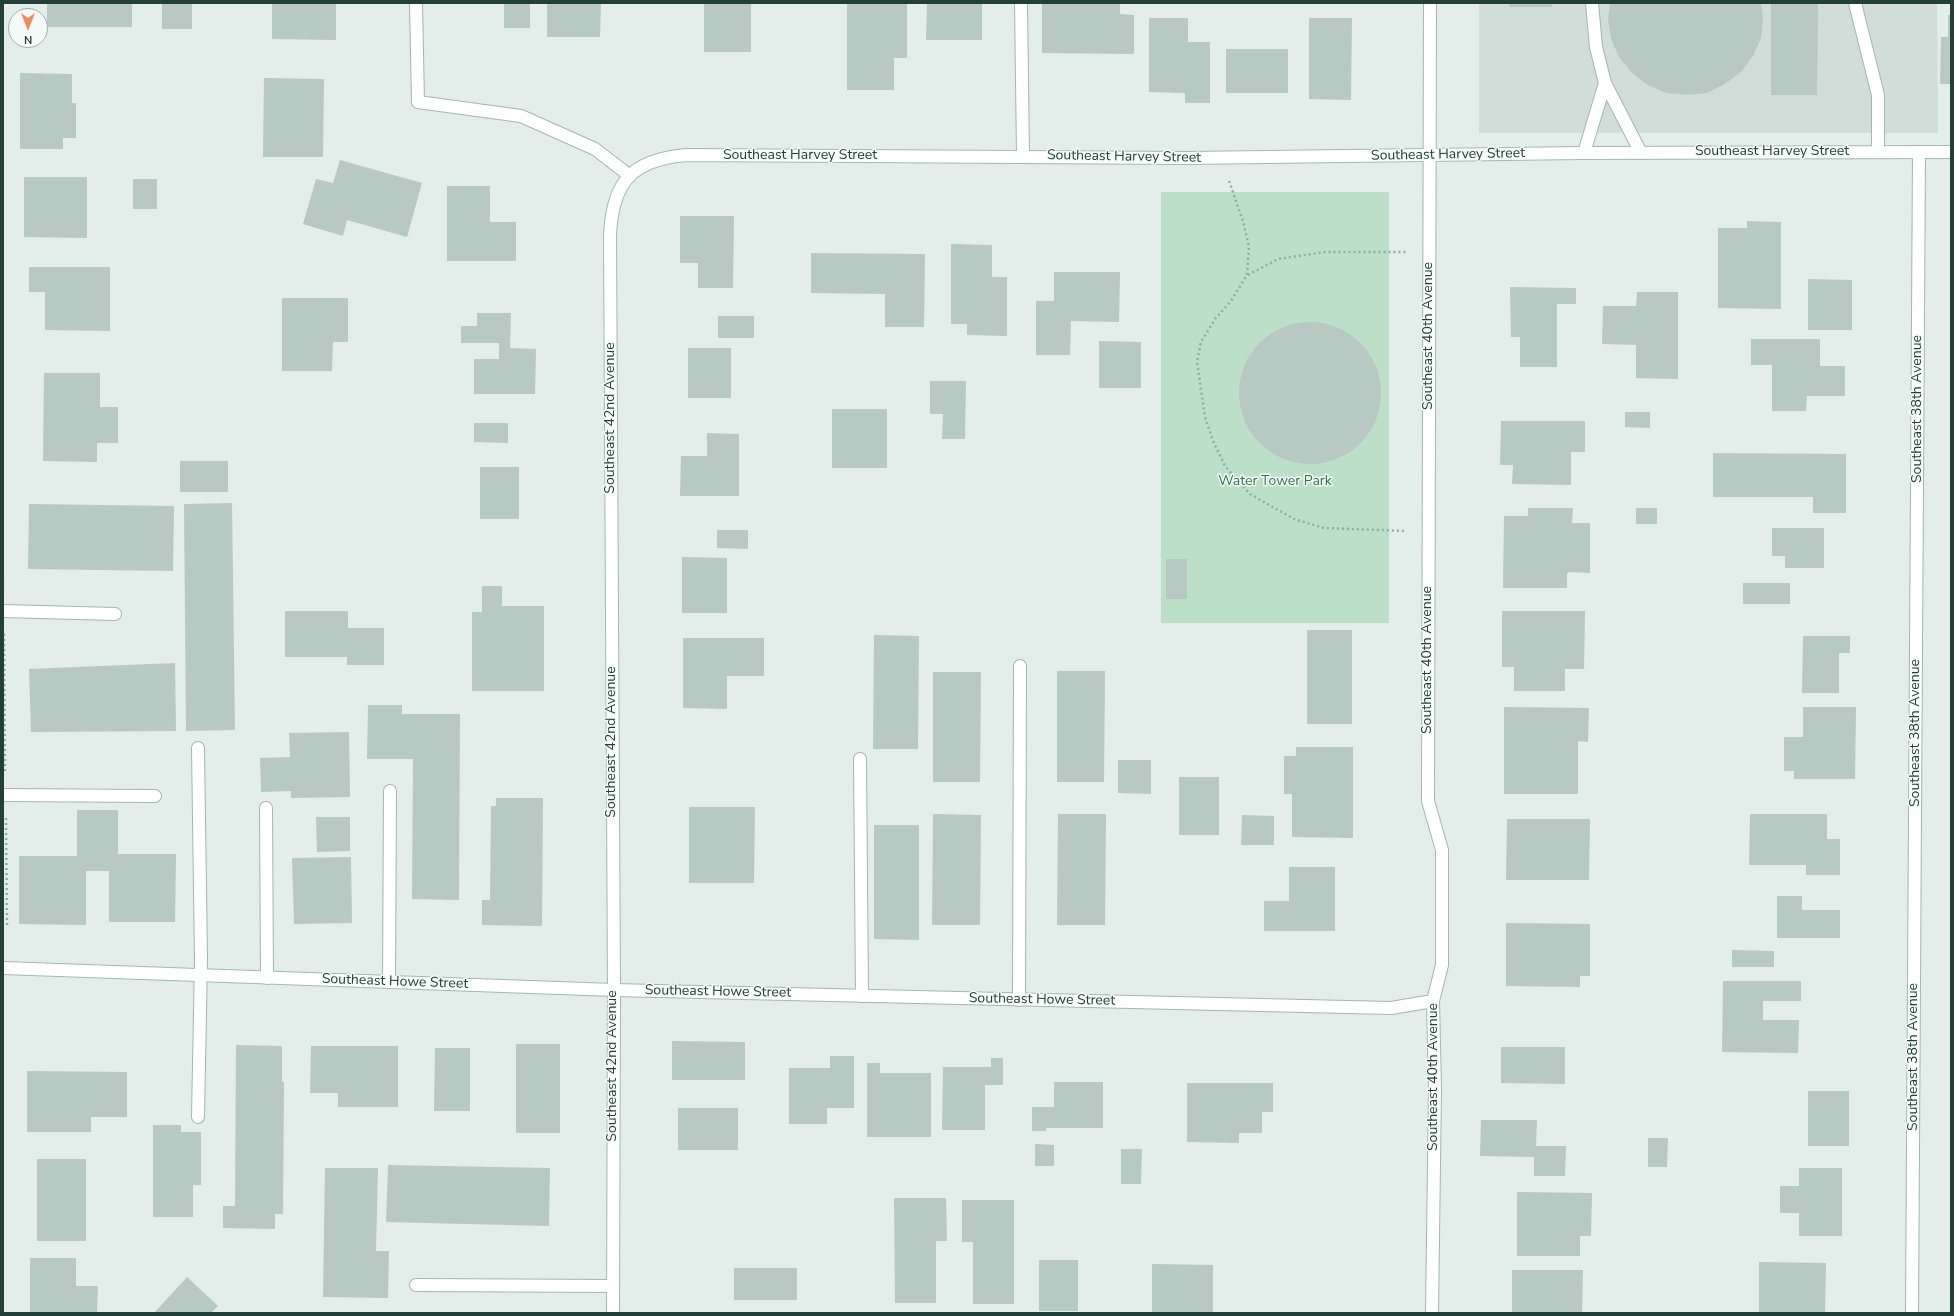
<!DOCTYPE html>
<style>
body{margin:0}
#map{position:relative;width:1954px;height:1316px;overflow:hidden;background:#e3ede9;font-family:"Nunito Sans",sans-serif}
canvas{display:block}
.frame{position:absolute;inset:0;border:4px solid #224039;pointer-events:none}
.north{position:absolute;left:8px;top:8px;width:40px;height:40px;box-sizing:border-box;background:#f4faf7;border:1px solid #a0b0ab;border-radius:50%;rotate:180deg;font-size:11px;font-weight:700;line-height:16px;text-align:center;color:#224039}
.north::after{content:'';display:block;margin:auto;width:14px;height:18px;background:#f68758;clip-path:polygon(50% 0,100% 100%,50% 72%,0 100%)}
</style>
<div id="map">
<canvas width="1954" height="1316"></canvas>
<div class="frame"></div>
<div class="north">N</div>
</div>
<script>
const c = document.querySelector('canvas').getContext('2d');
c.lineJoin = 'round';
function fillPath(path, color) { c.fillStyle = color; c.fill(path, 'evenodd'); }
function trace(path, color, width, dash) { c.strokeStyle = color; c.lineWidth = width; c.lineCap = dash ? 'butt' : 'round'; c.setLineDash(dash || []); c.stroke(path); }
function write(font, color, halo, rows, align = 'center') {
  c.font = font + ' "Nunito Sans",sans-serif'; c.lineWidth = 3; c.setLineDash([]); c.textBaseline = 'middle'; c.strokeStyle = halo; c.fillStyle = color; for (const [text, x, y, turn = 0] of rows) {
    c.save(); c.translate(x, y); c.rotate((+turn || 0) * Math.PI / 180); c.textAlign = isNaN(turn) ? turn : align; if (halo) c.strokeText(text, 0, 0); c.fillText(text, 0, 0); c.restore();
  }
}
fillPath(new Path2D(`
 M1479,3H1937L1938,133H1479Z`), '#d1ddd8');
fillPath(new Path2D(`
 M1161,192H1389V623H1161Z`), '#bbdfc7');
fillPath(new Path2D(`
 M47,3H132V27H47Z
 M162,3H192V29H162Z
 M272,3H336V40L272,39Z
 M547,3H601L600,37H547Z
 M704,3H751V52H704Z
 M847,3H907V58H894V90H847Z
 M927,3H982V40H926Z
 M1042,3H1120V14L1134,15V54L1042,53Z
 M1509,3H1552V7H1509Z
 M1610,3H1761L1763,18L1761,38L1753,56L1741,72L1725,84L1707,93L1687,95L1666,93L1648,85L1632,73L1619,57L1611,39L1608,19Z
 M1771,3H1818L1817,95H1771Z
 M504,4H530V28H504Z
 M1948,15H1951V84H1940L1941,37H1948Z
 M1149,18H1188V42H1210V103H1185V93L1149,92Z
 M1309,18H1352L1351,100L1309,99Z
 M1226,49H1288V93H1226Z
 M20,73L72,74V103H76V138H63V149H20Z
 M264,78L324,79L323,157H263Z
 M340,160L422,183L407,237L347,220L343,236L303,224L316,179L333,183Z
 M24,177H87V238L24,237Z
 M133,179H157V209H133Z
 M447,186H490V222H516V261H447Z
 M680,216H734L733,288H698V263H680Z
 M1747,221L1781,222V309L1718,308V228H1747Z
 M951,244L992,245V277H1007V336L967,335V324H951Z
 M811,253L925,254L924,327H885V294L811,293Z
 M29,267H110V331L45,330V292H29Z
 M1054,272H1120L1119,322L1071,321L1070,355H1036V301H1054Z
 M1808,279L1852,280V330H1808Z
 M1510,287L1576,288V304H1557V367H1520V337H1511Z
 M1637,292H1678V379L1636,378V345L1602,344L1603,306H1636Z
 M282,298H348V342H333L332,371H282Z
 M477,313H511L510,348L536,349L535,394H474V359H499V343H461V326H477Z
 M718,316H754V338H718Z
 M1239 393a71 71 0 1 1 142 0a71 71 0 1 1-142 0Z
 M1751,339H1820V366H1845V396H1807L1806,411H1772V365H1751Z
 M1099,341L1141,342V388H1099Z
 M688,348H731V398H688Z
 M44,373H100V407H118V443H97V462L43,461Z
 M930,381H966L965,439H942L943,414H930Z
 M832,409H887V468H832Z
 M1625,412H1650V428L1625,427Z
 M1501,421H1585V452H1571V485L1512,484L1513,465H1500Z
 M474,423H508V443L474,442Z
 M707,433L739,434V496H680L681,456H707Z
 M1713,453L1846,454V513H1813V497H1713Z
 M180,461H228V492H180Z
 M480,467H519V519H480Z
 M232,503L235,730L186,731L184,504Z
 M29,504L174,506L173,571L28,569Z
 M1528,508H1573L1572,523H1590V573L1569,572L1567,574V588H1503L1504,516H1528Z
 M1636,508H1657V524H1636Z
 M1772,528H1824V568H1785V556H1772Z
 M717,530H748V549L717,548Z
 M682,557L727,558V613H682Z
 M1166,559H1187V599H1166Z
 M1743,583H1790V604H1743Z
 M482,586H502V606H544V691H472V612H482Z
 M285,611H348V628H384V665H347V657H285Z
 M1502,611H1585L1584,669H1565V691H1514V667H1502Z
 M1307,630H1352V724H1307Z
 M874,635L919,636L918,749H873Z
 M1803,636H1850V653H1839V693H1802Z
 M683,638H764V676H727V709L683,708Z
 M175,663L176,731L31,732L29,669Z
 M1057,671H1105L1104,782H1057Z
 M933,672H981L980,782H933Z
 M368,705H402V714H460L459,900L412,899L413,759H367Z
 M1504,707L1589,708L1588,742L1578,741V794H1504Z
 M1803,707H1856L1855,779H1794V771H1784V737H1803Z
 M349,732L350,797L291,798V791L261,792L260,758L290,757L289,733Z
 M1296,747H1353V838L1292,837V794H1284V756H1296Z
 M1118,760H1151V794L1118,793Z
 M1179,777H1219V835H1179Z
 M496,798H543L542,926L482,925V900H490L491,806H496Z
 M689,807H755L754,883H689Z
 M77,810H118V854H176L175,922H109V871H86V925L19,924V856H77Z
 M933,814L981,815L980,925H932Z
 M1058,814H1106L1105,925H1057Z
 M1750,814H1827V839H1840V875H1806V865H1749Z
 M1242,815L1274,816V845H1241Z
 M316,817H350V851L317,852Z
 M1507,819H1590L1589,880H1506Z
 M874,825H919V940L874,939Z
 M351,857L352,923L294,924L292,858Z
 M1289,867H1335V931H1264V901H1289Z
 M1777,896H1802V910H1840V938H1777Z
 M1506,923L1590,924V976H1580V987L1506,986Z
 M1732,950L1774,951V967H1732Z
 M1723,981H1801V1001H1763V1020H1799L1798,1053L1722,1052Z
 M672,1041L745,1042V1080H672Z
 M516,1044H560V1133H516Z
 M236,1045L282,1046V1082H284L283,1214H275V1229L223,1228V1206H235Z
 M311,1046H398V1107H338V1093H310Z
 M1501,1047H1565V1084L1501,1083Z
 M435,1048H470V1111H434Z
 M830,1056H854V1108H827V1124H789V1068H830Z
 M991,1058H1003V1085H985V1130H942L943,1067H991Z
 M867,1063H880V1073H931V1137H867Z
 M27,1071L127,1072V1117H91V1132H27Z
 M1054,1082H1103V1128H1046V1131H1032V1107H1054Z
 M1187,1083H1273V1112H1262V1133H1239V1143L1187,1142Z
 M1808,1091H1849V1146H1808Z
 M678,1108H738V1150H678Z
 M1481,1120H1537L1536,1146H1566L1565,1176H1534V1157L1480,1156Z
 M153,1125H181V1132H201V1185H193V1217H153Z
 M1648,1138H1668L1667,1167H1648Z
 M1035,1144L1054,1145V1166H1035Z
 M1121,1149H1142L1141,1184H1121Z
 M37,1159H86V1241H37Z
 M388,1165L550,1168L549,1226L386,1222Z
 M325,1168H378L376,1251H389L388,1298L323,1297Z
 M1799,1168H1842V1236H1799V1213H1780V1186H1799Z
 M1517,1192L1592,1193L1591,1236H1580V1256H1517Z
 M894,1198H946L947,1241H936V1303H895Z
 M962,1200H1014V1304H973V1242H962Z
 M30,1258H76V1286H98L97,1313H30Z
 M1039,1260H1078V1311H1039Z
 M1759,1262L1826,1263L1825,1313H1759Z
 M1152,1264L1213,1265V1313H1152Z
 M734,1268H797V1300H734Z
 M1512,1270H1583L1582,1313H1512Z
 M187,1277L218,1306L211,1313H154Z`), '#b8c8c3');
const lane = new Path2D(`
 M1021,3L1023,156
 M1592,3L1596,47L1605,83
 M1855,3L1878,95V152
 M1584,153L1605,83L1641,153
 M3,611L115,614
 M198,748L201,959L198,1117
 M860,759L862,996
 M3,795L155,796
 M266,808L267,978
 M389,982L390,791
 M1019,1000L1020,666
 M416,1285L613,1286`);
const street = new Path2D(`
 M416,3L418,102L521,116L595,149L630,176
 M1430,3L1428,801L1442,850V965L1433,1001L1435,1089L1432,1313
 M614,990L1391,1008L1433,1001
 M1912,1313L1919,152`);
const secondary = new Path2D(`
 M3,968L614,990
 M613,1313L614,990L610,234C613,181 632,160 686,155L1188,158L1584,153L1951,152`);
trace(lane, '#a5b6b1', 14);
trace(street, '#a5b6b1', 14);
trace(secondary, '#a1bab2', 14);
trace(new Path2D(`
 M1229,181L1243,221L1249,247L1247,275L1231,301L1215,319L1201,342L1197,362L1205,417L1213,441L1225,466L1250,494L1294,519L1324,528L1406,531
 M1248,275L1278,259L1325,252H1406
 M3,580V587
 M4,634L5,771
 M6,818L7,928`), '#83b2a6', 2.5, [2, 3]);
trace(lane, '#fff', 12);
trace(street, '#fff', 12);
trace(secondary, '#fff', 12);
write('14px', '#224039', '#f4faf7', [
 ["Southeast Harvey Street",1772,152],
 ["Southeast Harvey Street",1448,155,-1],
 ["Southeast Harvey Street",800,156],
 ["Southeast Harvey Street",1124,157,1],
 ["Southeast 40th Avenue",1429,336,-90],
 ["Southeast 38th Avenue",1918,409,-90],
 ["Southeast 42nd Avenue",611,418,-90],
 ["Southeast 40th Avenue",1428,660,-90],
 ["Southeast 38th Avenue",1916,733,-90],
 ["Southeast 42nd Avenue",612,742,-90],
 ["Southeast Howe Street",395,982,2],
 ["Southeast Howe Street",718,992,1],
 ["Southeast Howe Street",1042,1000,1],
 ["Southeast 38th Avenue",1914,1057,-90],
 ["Southeast 42nd Avenue",613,1066,-90],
 ["Southeast 40th Avenue",1434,1077,-90]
]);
write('14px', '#2b784c', '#f4faf7', [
 ["Water Tower Park",1275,482]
]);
</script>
